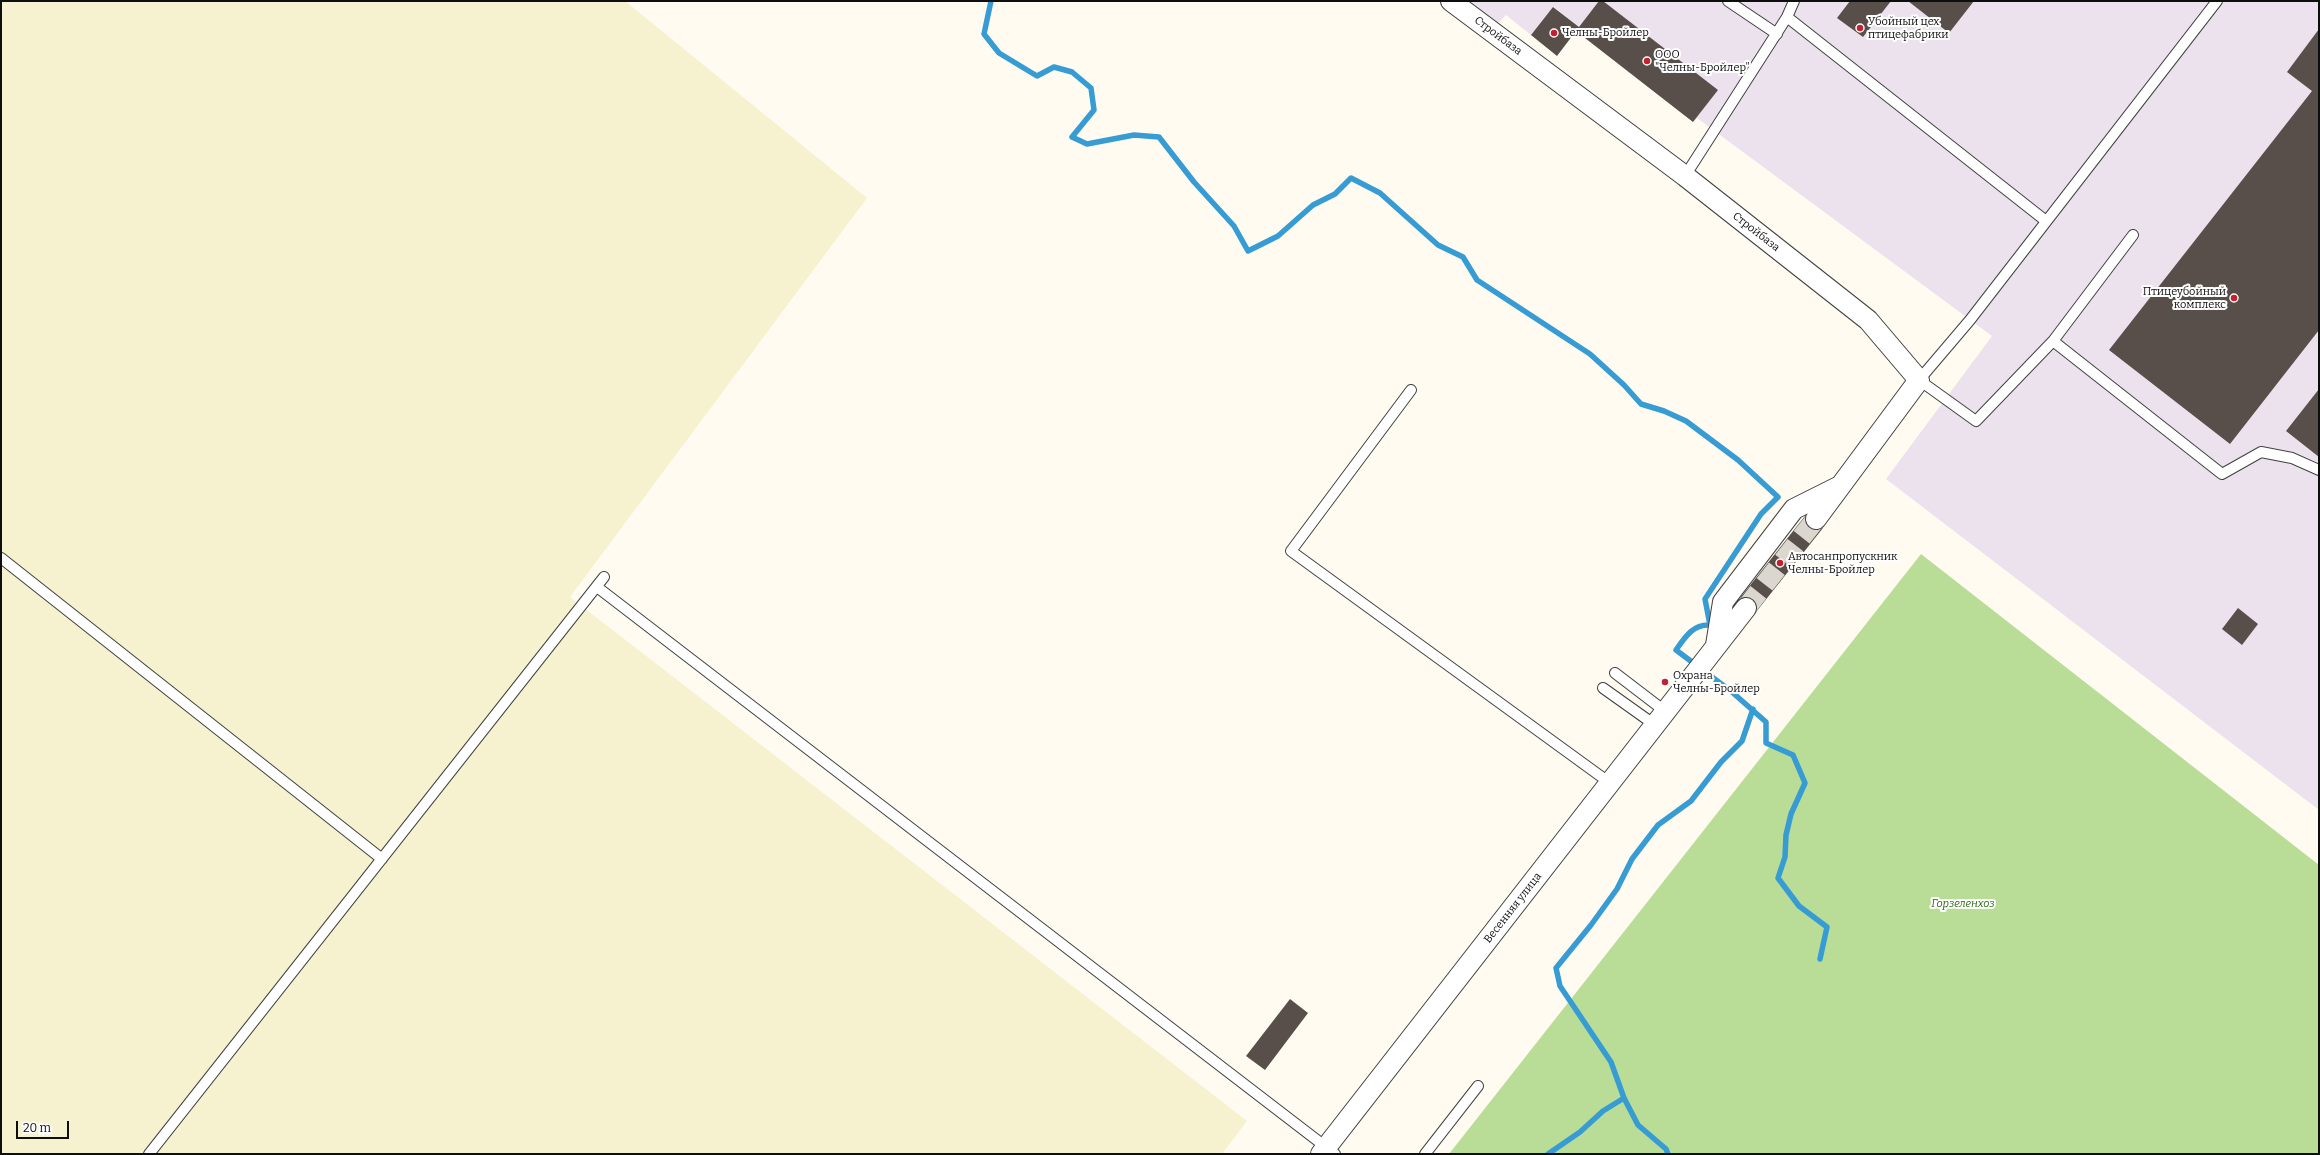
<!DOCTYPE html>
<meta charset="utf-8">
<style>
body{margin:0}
#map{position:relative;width:2320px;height:1155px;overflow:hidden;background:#fffbf0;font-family:Bitter,serif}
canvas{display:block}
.frame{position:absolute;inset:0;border:2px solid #0e0e0e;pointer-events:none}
.scale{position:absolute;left:16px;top:1121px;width:53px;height:18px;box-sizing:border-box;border:2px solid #0e0e0e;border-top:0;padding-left:5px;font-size:12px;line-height:14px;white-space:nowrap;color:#0e0e0e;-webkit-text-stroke:3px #fff;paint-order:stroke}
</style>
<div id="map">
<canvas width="2320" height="1155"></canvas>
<div class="frame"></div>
<div class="scale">20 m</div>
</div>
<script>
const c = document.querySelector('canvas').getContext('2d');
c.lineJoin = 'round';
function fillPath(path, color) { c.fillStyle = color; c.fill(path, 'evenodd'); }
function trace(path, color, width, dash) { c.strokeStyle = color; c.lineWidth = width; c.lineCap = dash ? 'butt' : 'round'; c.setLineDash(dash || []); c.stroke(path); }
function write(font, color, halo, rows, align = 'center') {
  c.font = font + ' Bitter,serif'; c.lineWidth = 4; c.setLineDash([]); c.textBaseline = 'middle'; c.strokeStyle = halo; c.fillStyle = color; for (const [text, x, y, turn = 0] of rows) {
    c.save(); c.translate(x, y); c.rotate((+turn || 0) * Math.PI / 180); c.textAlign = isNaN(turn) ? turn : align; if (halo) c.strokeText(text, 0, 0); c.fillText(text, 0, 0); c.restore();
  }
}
fillPath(new Path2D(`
 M1470,1H2319V810L1886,479L1992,336L1697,118L1693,122L1576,31L1579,27L1554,7L1531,35L1506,15L1498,23Z`), '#ece2ed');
fillPath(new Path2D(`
 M1,1H625L867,198L570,597L1247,1121L1222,1154H1Z`), '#f6f1ce');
fillPath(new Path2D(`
 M1921,554L2319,865V1154H1449Z`), '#b9dd96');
trace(new Path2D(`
 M991,1L984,34L999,53L1037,76L1054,67L1072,72L1091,88L1094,110L1072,137L1087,144L1134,135L1159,137L1194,182L1234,226L1248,251L1278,236L1313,205L1335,194L1351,178L1380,193L1438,245L1463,257L1477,280L1590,354L1624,385L1641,404L1664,411L1686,421L1738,460L1778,497L1761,514L1705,599L1710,625C1693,624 1685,637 1676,650L1732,692L1766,722V743L1793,755L1805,783L1791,814L1786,835L1785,857L1778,878L1799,906L1827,927L1820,959
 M1548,1154L1580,1132L1603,1111L1624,1098
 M1668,1154L1666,1149L1638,1125L1624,1098L1611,1062L1560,986L1556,968L1591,925L1617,889L1632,859L1658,825L1691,801L1721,762L1742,741L1753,709`), '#369cd3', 5.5);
fillPath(new Path2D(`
 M1599,1H1603L1718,90L1693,122L1576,31L1557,56L1531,35L1553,7L1579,27Z
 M1850,1H1891L1863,37L1837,18Z
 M1908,1H1974L1949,33Z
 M2319,29V330L2230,444L2109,350L2312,91L2287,72Z
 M2319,389V457L2286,431Z
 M1805,516V523L1810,528L1815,530L1823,528L1756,612L1757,604L1753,599L1747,597L1740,598Z
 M2238,608L2258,624L2242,645L2222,629Z
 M1290,999L1308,1013L1265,1070L1246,1056Z`), '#584f4a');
trace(new Path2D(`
 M1746,608L1816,519`), '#dbd7ce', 20, [20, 10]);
const lane = new Path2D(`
 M1728,1L1777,34
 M1787,17L2046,221
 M1685,176L1787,17L1794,1
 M2133,235L2053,341L2222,474L2261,452L2292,458L2319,470
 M2053,341L1976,421L1919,380L1970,320L2217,1
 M1411,390L1291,551L1610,783
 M1,558L382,859
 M597,587L1335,1154
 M1615,673L1666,712
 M1603,688L1655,725
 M149,1154L604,577
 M1425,1154L1478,1086`);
const street = new Path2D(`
 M1451,1L1685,176L1868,320L1919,380L1816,519
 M1716,645L1723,602L1794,509L1838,487
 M1321,1154L1746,608`);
trace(lane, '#414141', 12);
trace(street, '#414141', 22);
trace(lane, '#fff', 10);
trace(street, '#fff', 20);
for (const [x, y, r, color] of [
 [1860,28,4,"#c52030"],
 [1554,33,4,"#c52030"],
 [1647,61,4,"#c52030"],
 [2234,298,4,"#c52030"],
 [1780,563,4,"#c52030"],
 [1665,682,4,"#c52030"]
]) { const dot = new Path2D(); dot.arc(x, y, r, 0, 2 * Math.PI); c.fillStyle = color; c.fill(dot); trace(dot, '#fff', 1.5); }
write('11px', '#0e0e0e', '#fff', [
 ["Убойный цех",1868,22],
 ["птицефабрики",1868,35],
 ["Челны-Бройлер",1562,33],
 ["ООО",1655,55],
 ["\"Челны-Бройлер\"",1655,68],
 ["Птицеубойный",2226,292,"right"],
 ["комплекс",2226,305,"right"],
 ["Автосанпропускник",1788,557],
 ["Челны-Бройлер",1788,570],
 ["Охрана",1673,676],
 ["Челны-Бройлер",1673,689]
], 'left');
write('11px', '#0e0e0e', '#fff', [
 ["Стройбаза",1498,36,37],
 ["Стройбаза",1756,232,38],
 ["Весенняя улица",1513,908,-52]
]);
write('italic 11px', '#2f691b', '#fff', [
 ["Горзеленхоз",1963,904]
]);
</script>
